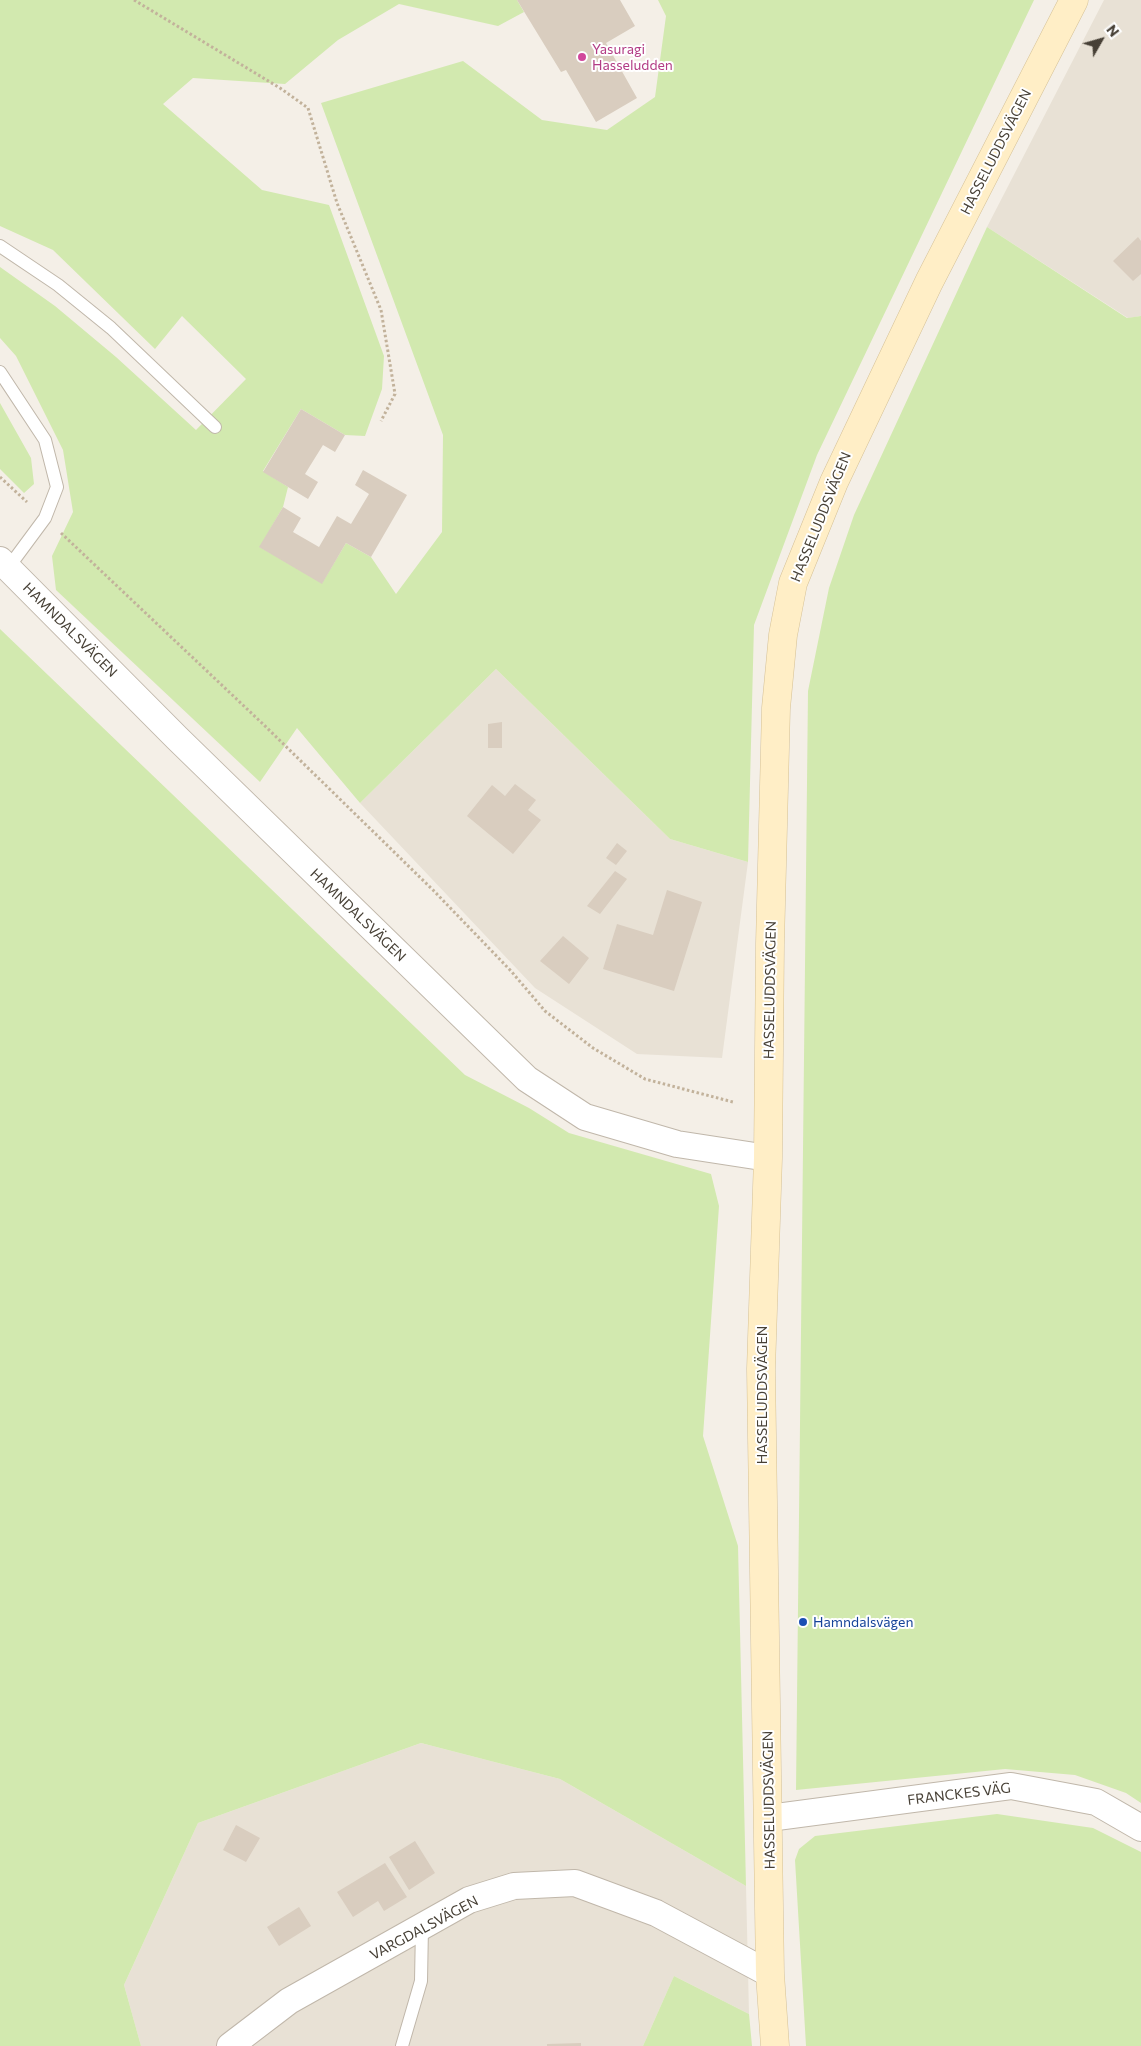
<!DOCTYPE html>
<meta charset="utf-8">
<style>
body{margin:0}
#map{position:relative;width:1141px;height:2046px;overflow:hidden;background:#f4efe7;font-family:Commissioner,sans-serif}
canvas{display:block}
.north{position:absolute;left:1076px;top:15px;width:50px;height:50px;-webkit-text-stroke:4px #fff;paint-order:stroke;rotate:52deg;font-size:14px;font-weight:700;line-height:20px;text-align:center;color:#474036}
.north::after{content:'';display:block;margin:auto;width:18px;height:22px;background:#474036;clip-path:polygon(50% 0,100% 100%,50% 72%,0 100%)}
</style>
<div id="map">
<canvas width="1141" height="2046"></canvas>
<div class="north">N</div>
</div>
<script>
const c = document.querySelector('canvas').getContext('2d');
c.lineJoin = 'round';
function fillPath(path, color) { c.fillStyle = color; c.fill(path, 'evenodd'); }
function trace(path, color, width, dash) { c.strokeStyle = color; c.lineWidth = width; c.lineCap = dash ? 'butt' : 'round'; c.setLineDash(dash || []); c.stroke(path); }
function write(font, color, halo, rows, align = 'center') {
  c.font = font + ' Commissioner,sans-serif'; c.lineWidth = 4; c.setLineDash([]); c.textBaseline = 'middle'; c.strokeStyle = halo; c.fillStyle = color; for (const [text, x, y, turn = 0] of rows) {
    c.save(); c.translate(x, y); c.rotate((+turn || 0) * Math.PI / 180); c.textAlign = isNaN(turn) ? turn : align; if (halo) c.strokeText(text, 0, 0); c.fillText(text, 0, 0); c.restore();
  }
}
fillPath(new Path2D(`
 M1104,0H1141V316L1128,318L987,227Z
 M496,669L670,839L748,862L722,1058L637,1054L535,988L360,803Z
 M421,1743L560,1779L746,1886L749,2014L674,1976L643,2046H141L124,1985L198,1823Z`), '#e8e1d5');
fillPath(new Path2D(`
 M0,0H517L524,12L498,26L399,4L338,40L285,84L193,78L163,104L262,190L329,205L384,356L382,389L365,436L345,435L301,409L263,471L288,487L283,507L260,547L322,583L346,543L371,557L396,594L442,532L443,435L321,103L463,61L542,120L607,130L655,97L666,16L658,0H1034L817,455L754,625L748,862L670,839L496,669L360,803L297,728L260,782L56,590L52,556L73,512L63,450L16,356L0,338V267L55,306L116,357L196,430L246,379L182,316L155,349L53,250L0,226Z
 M987,227L1127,318L1141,316V1803L1126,1793L1075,1775L1005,1769L796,1790L808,691L829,588L854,515Z
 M0,403L31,458L34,484L24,493L0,469Z
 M0,629L465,1075L529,1108L569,1133L711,1174L719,1206L703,1436L738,1546L746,1886L560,1779L421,1743L198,1823L124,1985L141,2046H0Z
 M997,1814L1093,1828L1141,1852V2046H806L795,1860L799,1849L815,1836Z
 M674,1976L749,2014L752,2046H643Z`), '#d2e9af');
fillPath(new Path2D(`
 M517,0H620L635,26L606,43L637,98L596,122L566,70L561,72Z
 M1138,237L1141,241V274L1133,281L1113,261Z
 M301,409L345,435L335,452L323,445L305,474L318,482L308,499L263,472Z
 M363,470L407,495L371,557L346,543L322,584L259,547L283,507L301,518L293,532L319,547L337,516L351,524L369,494L355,485Z
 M502,722V748H488V724Z
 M515,784L536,800L528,810L541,820L513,854L467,816L492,785L505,796Z
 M617,843L627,851L616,865L606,858Z
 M615,871L627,879L600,914L587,906Z
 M667,890L702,902L674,991L603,969L617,924L653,935Z
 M563,936L589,958L569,984L540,961Z
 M236,1825L260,1838L246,1862L223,1850Z
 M415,1841L435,1873L409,1890L389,1857Z
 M385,1863L407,1897L384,1911L378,1901L353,1917L337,1892Z
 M299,1907L311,1926L279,1946L267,1927Z
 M581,2043V2046H547V2044Z`), '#d9cdbf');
const lane = new Path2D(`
 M0,246L58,285L111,328L215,427
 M0,372L45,440L57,487L45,518L8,568
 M402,2046L421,1981L422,1927`);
const street = new Path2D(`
 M0,560L177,738L527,1079L585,1117L677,1144L768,1158
 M769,1818L1011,1786L1096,1802L1141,1828
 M230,2046L289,2001L469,1900L514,1886L575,1883L656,1913L770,1974`);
const secondary = new Path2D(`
 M775,2046L770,1974L761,1369L768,1158L770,944L776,708L783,635L793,583L834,482L929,282L1074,0`);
trace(lane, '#c0b7aa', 14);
trace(street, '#c0b7aa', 28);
trace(secondary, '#d5c196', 29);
trace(new Path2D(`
 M134,0L280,88L308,108L337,203L381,310L395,394L381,421
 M0,477L27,502
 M61,533L264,725L433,890L511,971L545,1011L593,1048L645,1079L733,1102`), '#c2b29b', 3, [2.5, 2.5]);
trace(lane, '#fff', 12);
trace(street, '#fff', 26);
trace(secondary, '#ffeec6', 28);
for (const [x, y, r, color] of [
 [582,57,5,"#d1479c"],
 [803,1622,5,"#1a4fb4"]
]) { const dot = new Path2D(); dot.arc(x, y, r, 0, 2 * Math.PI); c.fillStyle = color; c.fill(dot); trace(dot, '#fff', 2); }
write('14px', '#b23c85', '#fff', [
 ["Yasuragi",592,49],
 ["Hasseludden",592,65]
], 'left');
write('14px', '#474036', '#fff', [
 ["HASSELUDDSVÄGEN",996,152,-63],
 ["HASSELUDDSVÄGEN",821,517,-68],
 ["HAMNDALSVÄGEN",70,630,45],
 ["HAMNDALSVÄGEN",358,915,44],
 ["HASSELUDDSVÄGEN",770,990,-89],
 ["HASSELUDDSVÄGEN",762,1395,-90],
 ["FRANCKES VÄG",959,1794,-7],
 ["HASSELUDDSVÄGEN",769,1800,-91],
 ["VARGDALSVÄGEN",424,1928,-28]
]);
write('14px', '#164399', '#fff', [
 ["Hamndalsvägen",813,1622]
], 'left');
</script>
